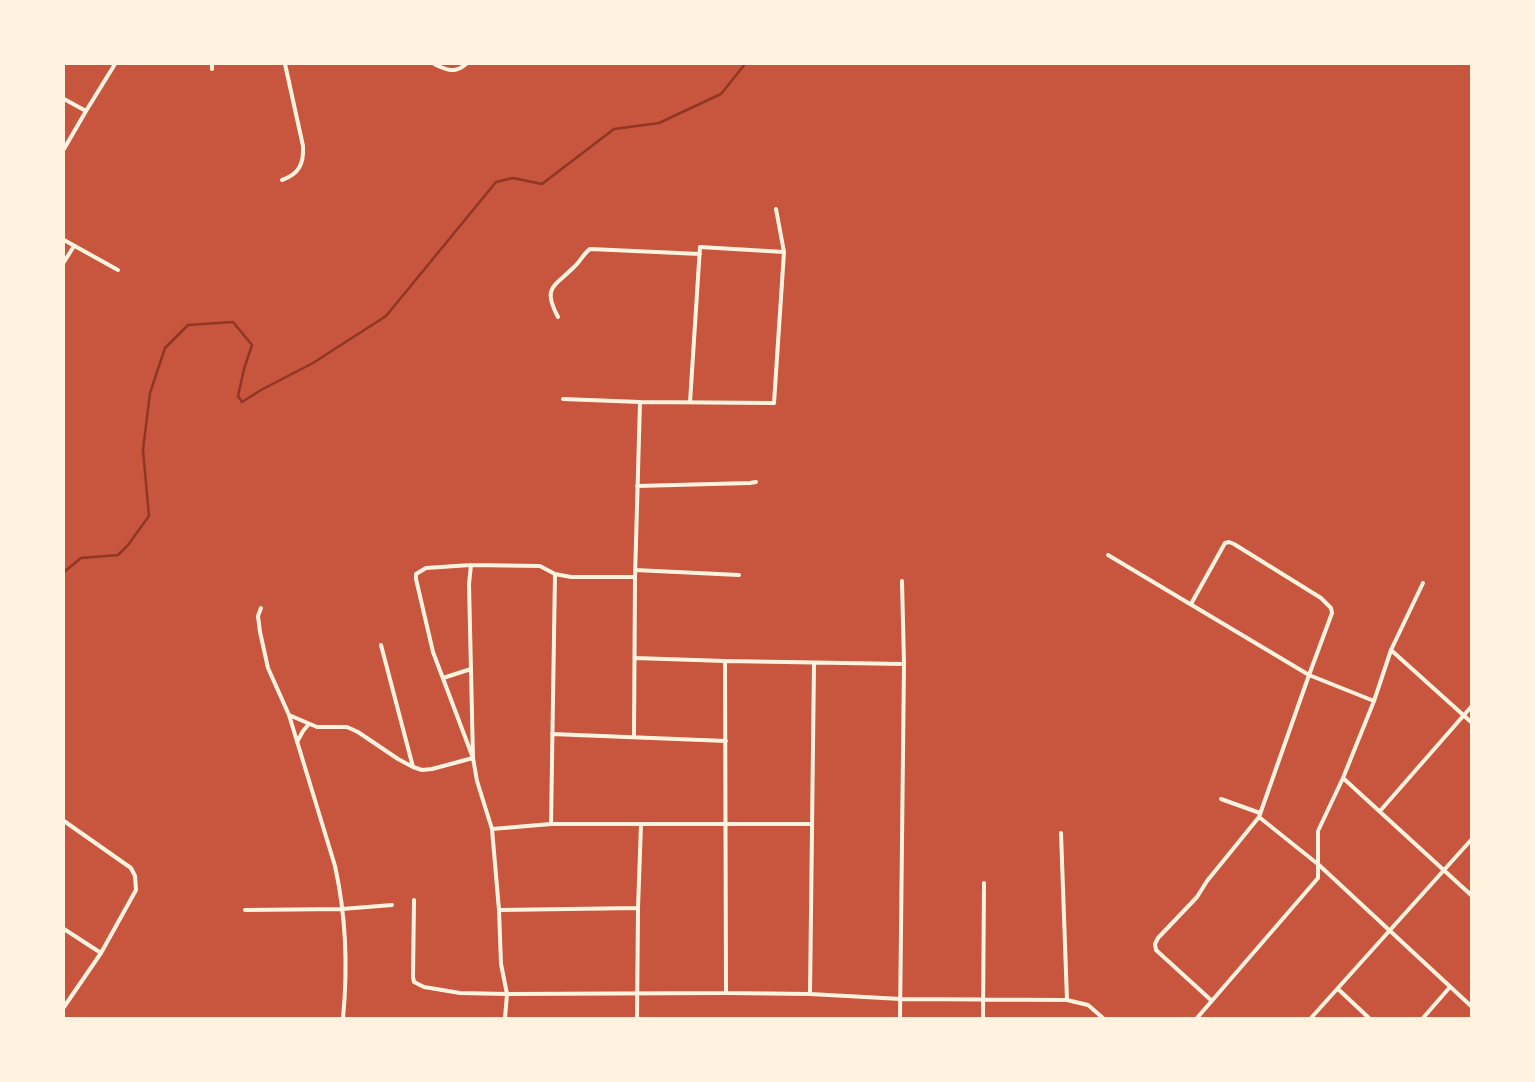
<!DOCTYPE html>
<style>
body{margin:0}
#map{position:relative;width:1535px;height:1082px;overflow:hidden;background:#c8553d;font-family:Overpass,sans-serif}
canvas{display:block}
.frame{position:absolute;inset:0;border:65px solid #fff3e0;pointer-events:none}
</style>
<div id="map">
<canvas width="1535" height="1082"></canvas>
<div class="frame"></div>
</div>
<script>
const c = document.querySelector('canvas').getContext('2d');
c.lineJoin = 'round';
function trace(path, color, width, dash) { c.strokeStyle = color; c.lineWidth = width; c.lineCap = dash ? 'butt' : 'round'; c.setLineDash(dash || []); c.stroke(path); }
trace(new Path2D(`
 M64,572L81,558L118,555L128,545L149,516L143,450L150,393L165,348L188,325L233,322L252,345L244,369L238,396L242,402L261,390L313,363L386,316L496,182L513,178L542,184L614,129L659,123L721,94L745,64`), '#8f3625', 2.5);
trace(new Path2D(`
 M212,64V69
 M434,64C446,70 455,74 466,64
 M64,99L86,111L115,64
 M64,149L86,111
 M282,180C299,174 304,164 303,146L285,64
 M64,240L118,270
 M64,262L74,246
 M558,317C542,287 554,287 574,267C580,262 583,254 590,249L700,254
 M563,399L640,402
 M690,402L700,247L784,252
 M637,486L750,483L756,482
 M1108,555L1309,675L1332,613L1331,608L1321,598L1234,544L1229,542L1225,543L1191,604
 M471,565L469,584L473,758L477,781L492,829L499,910L501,964L507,994L505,1018
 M635,570L739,575
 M261,608L258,616L260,632L268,668L289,715L335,866C346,916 348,967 343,1018
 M381,645L413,767
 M1391,650L1471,722
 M635,658L725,661L904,664
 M725,661L726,993
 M443,678L471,669
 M289,715L317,727H347L358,732L398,759L413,767L422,770L432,769L473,758L433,652L416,579V574L426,568L471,565L540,566L555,574L571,577H635
 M552,734L726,741
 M634,737L635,577L640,402L774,403L784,252L776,209
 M297,742L303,731L309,724
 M1343,778L1471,895
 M1221,799L1260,813
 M1380,811L1471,707
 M1259,817L1319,865L1471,1006
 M64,821L131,868L135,876L136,890L101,953L64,1007
 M551,824L555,574
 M492,829L551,824H812
 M1061,833L1067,1000
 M414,900L413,977L414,982L424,987L460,993L507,994L726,993L810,994L901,999L1067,1000L1088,1005L1103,1018
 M245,910L342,909L392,905
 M499,910L638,908
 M64,929L101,953
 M1338,989L1369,1018
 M810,994L814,663
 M1212,1001L1156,950L1155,944L1158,938L1197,897L1207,881L1259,817L1309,675L1374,701
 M637,1018L638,908L641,824
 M900,1018L904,664L902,581
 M983,1018L984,883
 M1197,1018L1318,878V831L1343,778L1374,701L1391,650L1423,583
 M1311,1018L1471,840
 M1423,1018L1450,987`), '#fff3e0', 4);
</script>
